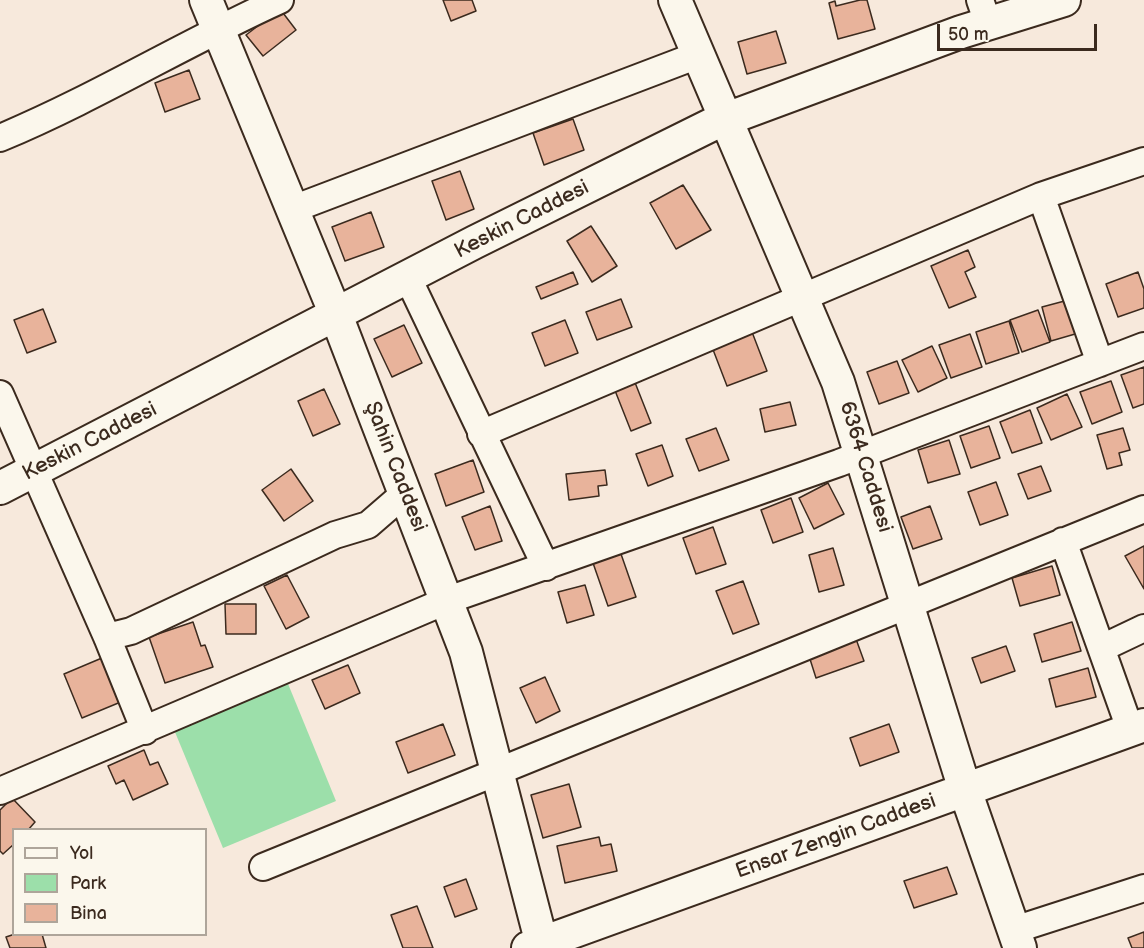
<!DOCTYPE html>
<meta charset="utf-8">
<style>
body{margin:0}
#map{position:relative;width:1144px;height:948px;overflow:hidden;background:#f7e9dc;font-family:"Balsamiq Sans",sans-serif}
canvas{display:block}
.legend{position:absolute;left:12px;top:828px;width:195px;height:108px;box-sizing:border-box;background:#fbf7ec;border:2px solid #aea59a;margin:0;padding:8px 10px;list-style:none;font-size:18px;color:#3b2a1e}
.legend li{display:flex;align-items:center;gap:12px;height:30px}
.legend b{width:30px;border:2px solid #aea59a}
.scale{position:absolute;left:937px;top:24px;width:160px;height:27px;box-sizing:border-box;border:3px solid #3b2a1e;border-top:0;padding-left:8px;font-size:18px;line-height:21px;white-space:nowrap;color:#3b2a1e;-webkit-text-stroke:4px #fbf7ec;paint-order:stroke}
</style>
<div id="map">
<canvas width="1144" height="948"></canvas>
<ul class="legend">
<li><b style="height:8px;background:#fbf7ec"></b>Yol</li>
<li><b style="height:16px;background:#9cdfaa"></b>Park</li>
<li><b style="height:16px;background:#e8b39b"></b>Bina</li>
</ul>
<div class="scale">50 m</div>
</div>
<script>
const c = document.querySelector('canvas').getContext('2d');
c.lineJoin = 'round';
function fillPath(path, color) { c.fillStyle = color; c.fill(path, 'evenodd'); }
function trace(path, color, width, dash) { c.strokeStyle = color; c.lineWidth = width; c.lineCap = dash ? 'butt' : 'round'; c.setLineDash(dash || []); c.stroke(path); }
function write(font, color, halo, rows, align = 'center') {
  c.font = font + ' "Balsamiq Sans",sans-serif'; c.lineWidth = 4.5; c.setLineDash([]); c.textBaseline = 'middle'; c.strokeStyle = halo; c.fillStyle = color; for (const [text, x, y, turn = 0] of rows) {
    c.save(); c.translate(x, y); c.rotate((+turn || 0) * Math.PI / 180); c.textAlign = isNaN(turn) ? turn : align; if (halo) c.strokeText(text, 0, 0); c.fillText(text, 0, 0); c.restore();
  }
}
fillPath(new Path2D(`
 M284,674L336,801L223,848L170,720Z`), '#9cdfaa');
const building = new Path2D(`
 M443,0H472L476,11L451,21Z
 M860,0H867L875,29L838,39L829,3L835,1L836,6Z
 M280,9L296,30L263,56L246,35Z
 M776,31L786,63L747,74L738,42Z
 M189,70L200,99L165,112L155,83Z
 M573,119L584,150L544,165L533,133Z
 M460,171L474,209L446,220L432,181Z
 M683,185L711,230L676,249L650,203Z
 M371,212L384,247L345,261L332,227Z
 M591,226L617,266L592,282L567,241Z
 M968,250L975,267L965,272L976,297L949,308L931,266Z
 M573,272L578,284L541,299L536,287Z
 M1138,272L1144,289V308L1118,317L1106,284Z
 M621,299L632,327L597,340L586,312Z
 M1072,299L1082,332L1051,341L1042,307Z
 M43,309L56,342L27,353L14,320Z
 M1038,310L1050,342L1022,352L1010,320Z
 M565,320L578,353L545,366L532,333Z
 M1009,321L1019,353L986,364L976,332Z
 M404,325L422,363L392,377L374,339Z
 M752,332L767,371L727,386L712,347Z
 M970,334L982,367L951,378L939,345Z
 M932,346L947,378L918,392L902,360Z
 M897,361L909,393L879,404L867,372Z
 M1144,367V404L1133,408L1121,375Z
 M634,380L651,423L631,431L614,388Z
 M1111,381L1122,412L1092,424L1080,392Z
 M324,389L340,424L313,436L298,401Z
 M1067,394L1082,427L1051,440L1037,408Z
 M790,402L796,425L765,432L760,409Z
 M1030,410L1042,443L1012,453L1000,422Z
 M989,426L1000,458L971,468L960,436Z
 M716,428L729,460L699,471L686,439Z
 M1123,428L1130,450L1119,453L1122,465L1107,469L1097,435Z
 M949,440L960,474L928,483L918,450Z
 M662,445L673,476L648,486L636,454Z
 M473,460L484,492L446,506L435,474Z
 M1041,466L1051,491L1028,499L1018,474Z
 M291,469L313,501L284,521L262,490Z
 M605,470L607,485L598,486L599,496L569,500L566,474Z
 M996,482L1008,515L980,525L968,492Z
 M828,483L844,514L814,529L799,498Z
 M791,498L803,532L773,543L761,510Z
 M490,506L502,541L475,550L462,517Z
 M930,506L942,539L913,549L901,517Z
 M713,527L726,564L696,574L683,538Z
 M1144,546V589L1125,556Z
 M833,548L844,585L819,592L809,555Z
 M621,554L636,597L608,606L593,563Z
 M1052,566L1060,595L1020,606L1012,578Z
 M287,575L309,617L286,629L264,586Z
 M743,581L759,624L733,634L716,591Z
 M585,585L594,615L567,623L558,592Z
 M225,604H256V634H226Z
 M193,622L201,646L205,645L213,667L165,683L149,637Z
 M1072,622L1081,651L1042,662L1034,634Z
 M856,639L864,661L816,678L809,656Z
 M1006,646L1015,671L981,683L972,658Z
 M109,655L128,699L82,718L64,674Z
 M348,665L360,693L325,709L312,680Z
 M1088,668L1096,697L1056,707L1049,679Z
 M545,677L560,711L536,723L520,688Z
 M443,724L455,755L408,773L396,742Z
 M889,724L899,752L860,766L850,738Z
 M144,750L150,765L158,762L168,784L133,800L124,780L116,784L108,766Z
 M569,784L581,827L543,838L531,795Z
 M12,798L35,822L28,830H14V844L3,854L0,851V810Z
 M599,837L601,846L611,844L617,871L565,883L557,846Z
 M947,867L957,894L914,908L904,881Z
 M466,879L477,909L455,917L444,887Z
 M417,906L433,948H403L391,915Z
 M1144,932V948H1132L1128,938Z
 M15,934H42L46,948H10L6,937Z`);
fillPath(building, '#e8b39b');
trace(building, '#3b2a1e', 1.5);
const minor = new Path2D(`
 M980,0L988,23
 M0,138C96,98 185,43 280,0
 M1041,196L1100,363
 M293,209L698,55
 M408,278L546,567
 M0,394L107,637L145,731
 M481,434L1041,196L1144,161
 M1063,541L1130,729
 M107,637L131,631L335,535L368,525L405,493
 M1102,648L1144,628
 M0,791L448,600L839,463L1144,346
 M263,867L1144,509
 M1014,930L1144,888`);
const tertiary = new Path2D(`
 M206,0L336,315L466,652L543,948
 M675,0L838,382L965,790L1020,948
 M0,488L475,242L713,124L961,32L1064,0
 M528,948L1144,725`);
trace(minor, '#3b2a1e', 30);
trace(tertiary, '#3b2a1e', 36);
trace(minor, '#fbf7ec', 26);
trace(tertiary, '#fbf7ec', 32);
write('21px', '#3b2a1e', '#fbf7ec', [
 ["Keskin Caddesi",522,220,-27],
 ["Keskin Caddesi",90,442,-27],
 ["Şahin Caddesi",395,467,69],
 ["6364 Caddesi",865,467,73],
 ["Ensar Zengin Caddesi",836,837,-20]
]);
</script>
